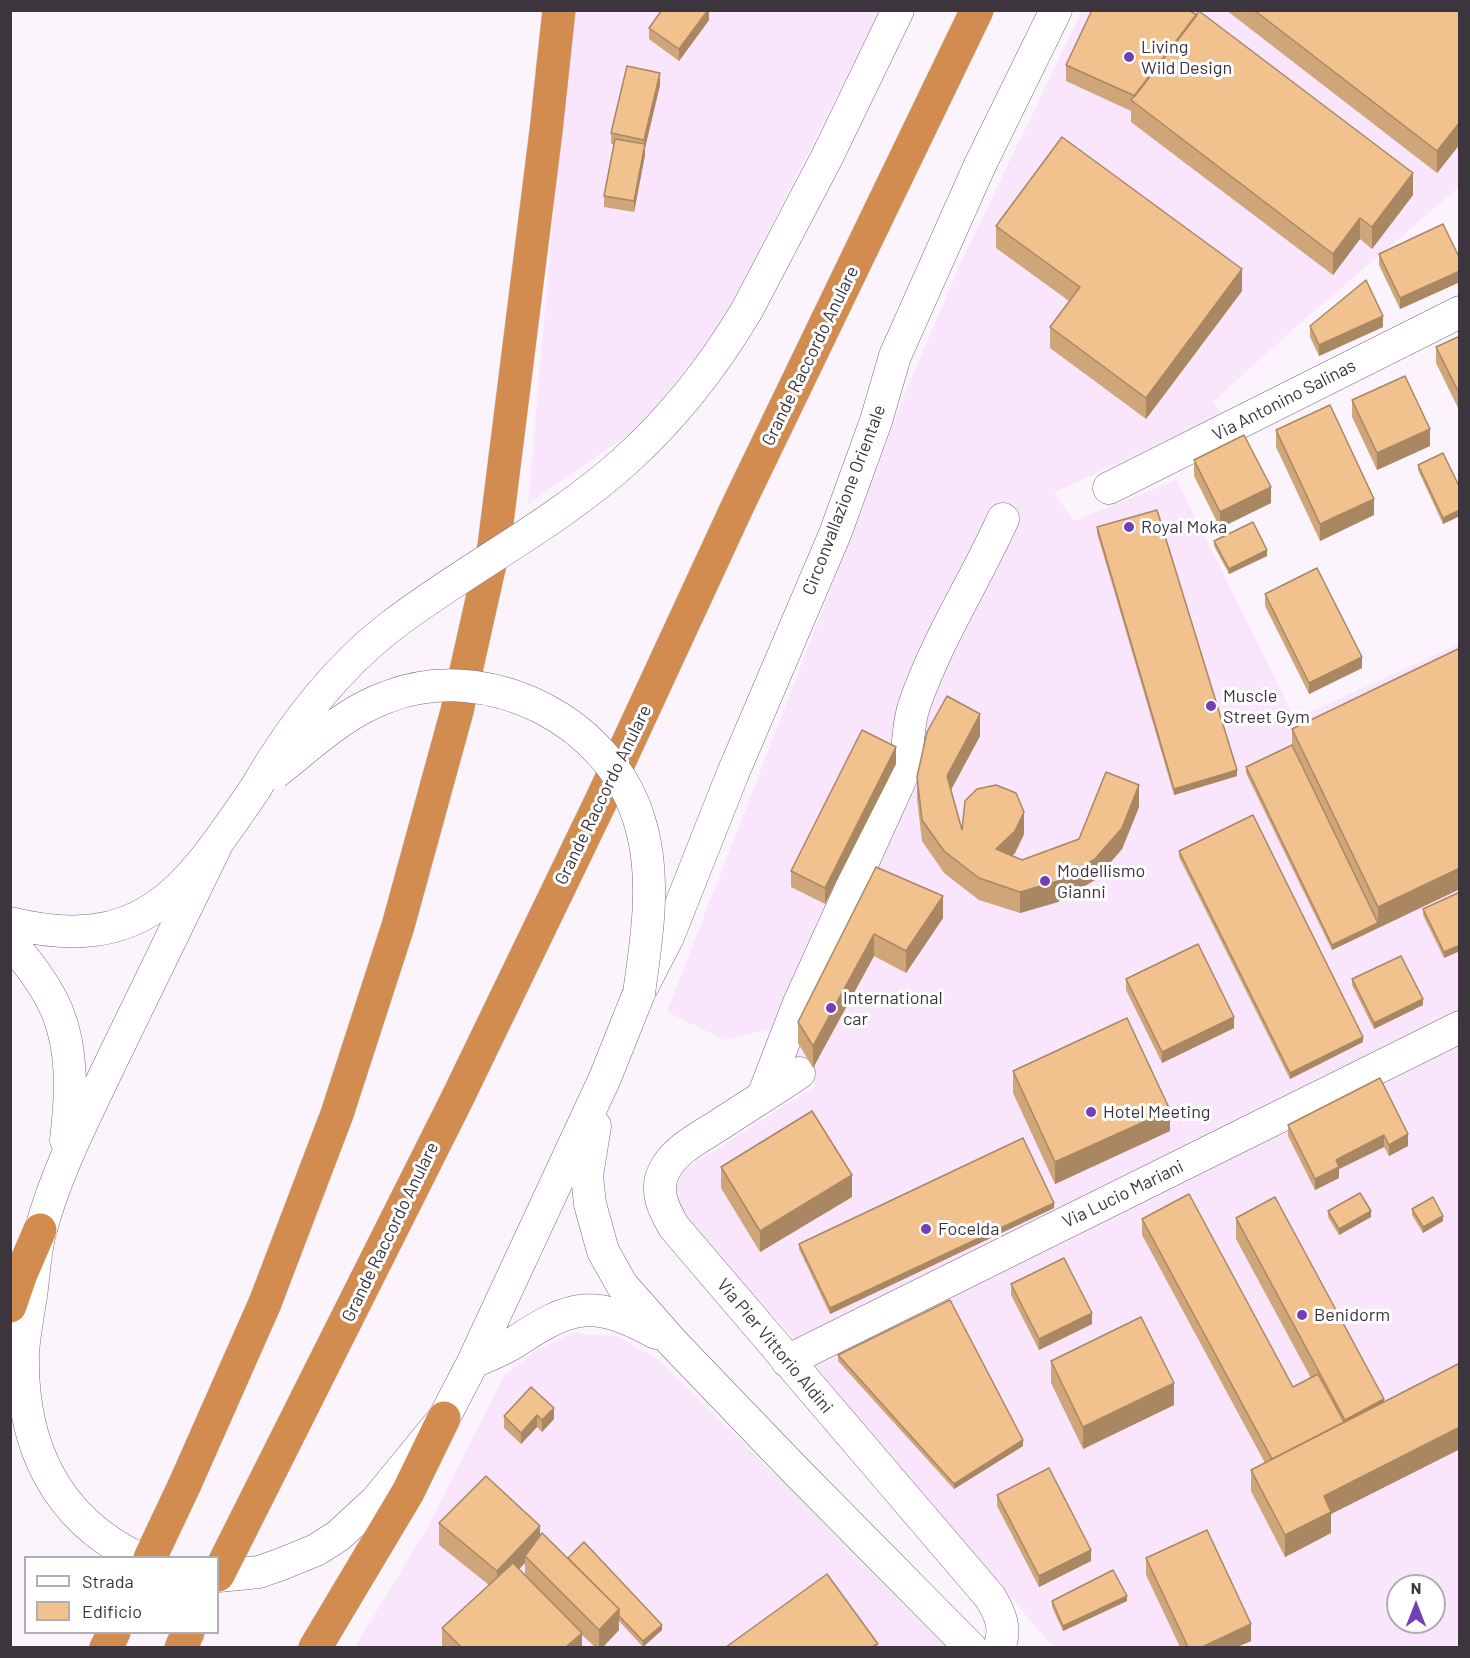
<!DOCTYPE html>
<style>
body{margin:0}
#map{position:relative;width:1470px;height:1658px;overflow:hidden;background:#fcf4fd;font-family:Barlow,sans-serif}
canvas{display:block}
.frame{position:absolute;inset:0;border:12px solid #3d353e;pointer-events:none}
.legend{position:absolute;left:24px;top:1556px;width:195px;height:78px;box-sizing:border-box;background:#fff;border:2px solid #b1aeb2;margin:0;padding:8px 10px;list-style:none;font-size:18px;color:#3d353e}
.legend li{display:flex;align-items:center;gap:12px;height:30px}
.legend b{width:30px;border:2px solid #b1aeb2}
.north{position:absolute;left:1386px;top:1574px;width:60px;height:60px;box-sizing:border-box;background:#fff;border:2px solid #b1aeb2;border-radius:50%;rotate:0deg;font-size:16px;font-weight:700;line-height:24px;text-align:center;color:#3d353e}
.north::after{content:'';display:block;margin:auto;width:21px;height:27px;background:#743eb4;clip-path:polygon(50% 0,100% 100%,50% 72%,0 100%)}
</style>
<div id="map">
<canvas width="1470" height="1658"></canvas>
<div class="frame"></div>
<ul class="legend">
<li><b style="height:8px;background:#fff"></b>Strada</li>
<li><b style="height:16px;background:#f1c18e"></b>Edificio</li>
</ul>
<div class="north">N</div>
</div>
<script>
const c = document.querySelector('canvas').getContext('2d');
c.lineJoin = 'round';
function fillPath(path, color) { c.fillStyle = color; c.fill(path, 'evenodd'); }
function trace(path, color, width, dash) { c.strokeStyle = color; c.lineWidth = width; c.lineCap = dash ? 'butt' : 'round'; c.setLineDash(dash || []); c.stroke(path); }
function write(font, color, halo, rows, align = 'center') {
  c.font = font + ' Barlow,sans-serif'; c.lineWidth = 6; c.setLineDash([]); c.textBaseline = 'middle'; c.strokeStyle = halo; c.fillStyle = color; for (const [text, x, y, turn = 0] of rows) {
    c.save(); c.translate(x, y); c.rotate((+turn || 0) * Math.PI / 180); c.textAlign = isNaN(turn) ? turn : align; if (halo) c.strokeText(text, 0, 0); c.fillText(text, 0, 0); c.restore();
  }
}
fillPath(new Path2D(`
 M571,11H880L723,320L643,424L528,504Z
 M1082,11H1459V187L1297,326L1213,402L1222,414L1054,493L1074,521L1177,480L1295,719L1459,644V1012L796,1340L676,1211V1182L682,1171L816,1086L792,1053L770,1029L725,1040L667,1012L857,521L902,400L962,260Z
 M1459,1044V1647H1053L810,1363ZM1398,1586H1434V1622H1398Z
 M572,1333L619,1337L663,1363L948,1647L354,1648L427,1528L504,1376L535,1351Z`), '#f9e5fc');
const minor = new Path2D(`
 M747,310L827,157L898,10
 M1109,488L1460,312
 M10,923C145,956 187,888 255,789
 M10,941C28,963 46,985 57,1011C74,1052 71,1098 66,1140
 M799,1073C775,1089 750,1105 725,1121C705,1135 675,1148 664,1171C654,1191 664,1210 674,1227L990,1597C1000,1613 1007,1629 999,1648
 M763,1096L799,1003L901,778C910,755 906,730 914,706C936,641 975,581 1003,519
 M595,1126L587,1176L590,1204L603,1251L622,1285L674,1344L797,1472L971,1648
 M787,1361L1460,1027
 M473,1362C487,1356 503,1350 515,1342C572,1304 594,1299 656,1333
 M138,1558C55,1518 21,1444 23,1354C24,1335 28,1315 31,1296C34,1274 35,1250 41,1229C57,1170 85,1117 111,1062C146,990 181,918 216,846
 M218,1576L259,1572L279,1565L316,1550L338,1536L376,1501L444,1418L473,1362L605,1078L639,993L668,937L733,773L835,534L876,421L895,356L980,165L1056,10`);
const highway = new Path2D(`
 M10,1306L21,1274L40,1230
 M150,1558L185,1484L265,1303L337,1114L398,926L457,711L494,546L546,131L559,10
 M218,1575L457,1099L601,801L739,503L977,10
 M106,1648L114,1632
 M181,1648L188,1632
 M315,1648L408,1492L444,1418`);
trace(minor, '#7c6b7f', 33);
trace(highway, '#d4d3d5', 34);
trace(minor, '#fff', 32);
trace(highway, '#d38c50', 33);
const minorBridge = new Path2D(`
 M275,773C311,745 343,713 387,697C487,658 613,721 641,826C656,880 647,938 639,993
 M255,789C291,727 334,670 391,626C467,568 554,525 625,461C674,417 713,367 747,310`);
trace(minorBridge, '#7c6b7f', 33, []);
trace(minorBridge, '#fff', 32);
fillPath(new Path2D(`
 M709,10V20L679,61L649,39V28Z
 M1226,10H1460V144L1437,173Z
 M1066,65L1413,195L1372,249L1360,239L1333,275L1131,122V111L1066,81Z
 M660,85L645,148V155L634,212L604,207V196L614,144H611V133Z
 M996,226L1242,291L1146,419L1050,348V327L1069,301L996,248Z
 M1379,254L1460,259V282L1400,309L1379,265Z
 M1310,326L1383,327L1319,356L1310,337Z
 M1460,336V412L1436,363V347Z
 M1352,400L1430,446L1377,470L1352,417Z
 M1276,430L1374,515L1320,541L1276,447Z
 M1194,460L1271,503L1220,528L1194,476Z
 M1418,465L1460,488V516L1443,524L1418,470Z
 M1097,527L1237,776L1174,795L1097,533Z
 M1214,541L1267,556L1229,574L1214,546Z
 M1265,594L1362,668L1309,694L1265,606Z
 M1292,729L1460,889L1332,950L1246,773V767L1292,745Z
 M980,736L951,790L962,830L1024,834L1015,853L1012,856L1022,860L1079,839L1139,807L1122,849L1095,880L1058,902L1020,913L979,900L944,873L922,841L917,799V777Z
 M896,764L825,904L791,887V871Z
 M1179,851L1363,1042L1290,1079L1179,857Z
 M876,867L943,918L906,973L874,956L813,1068L798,1043V1022Z
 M1460,892L1444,958L1423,915V909Z
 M1126,979L1234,1028L1162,1063L1126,990Z
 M1352,979L1423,1005L1374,1029L1352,985Z
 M1013,1071L1170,1131L1055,1184L1013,1093Z
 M1380,1078L1408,1146L1389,1156L1384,1147L1339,1169V1178L1315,1190L1288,1136V1125Z
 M721,1167L852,1197L760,1252L721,1188Z
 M1054,1208L830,1314L799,1249V1244Z
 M1412,1209L1443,1221L1423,1233L1412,1215Z
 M1328,1211L1371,1217L1339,1235L1328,1217Z
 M1236,1218L1384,1402L1460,1363V1449L1331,1514V1533L1285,1557L1251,1491V1470L1265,1463L1142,1235V1219L1293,1387L1311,1378L1236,1239Z
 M1011,1284L1092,1324L1039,1350L1011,1295Z
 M838,1355L1023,1446L954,1489L838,1361Z
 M1051,1361L1174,1405L1083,1449L1051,1383Z
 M531,1387L554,1419L542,1432L537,1427L521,1444L504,1428V1416Z
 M997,1495L1091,1561L1039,1587L997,1506Z
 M439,1523L540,1536L662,1630L643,1647L619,1621V1630L603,1647H595L582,1635V1647H442V1628L489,1585L439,1545ZM525,1563V1575L519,1569Z
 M1146,1558L1251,1641L1237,1647H1180L1146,1575Z
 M1052,1601H1127L1063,1631L1052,1607Z`), '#cfa67a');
fillPath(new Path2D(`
 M708,10H709V20L679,61V49Z
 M660,73V85L645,148V155L634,212V201L644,148V140Z
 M1460,122V144L1437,173V151Z
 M1413,173V195L1372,249V227Z
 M1360,218V239L1333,275V254Z
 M1242,269V291L1146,419V398Z
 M1460,271V282L1400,309V298Z
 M1383,316V327L1319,356V345Z
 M1430,429V446L1377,470V453Z
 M1271,487V503L1220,528V512Z
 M1374,499V515L1320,541V524Z
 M1460,510V516L1443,524V518Z
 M1267,550V556L1229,574V569Z
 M1362,657V668L1309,694V683Z
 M980,714V736L947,797V776Z
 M896,747V764L825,904V888Z
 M1237,770V776L1174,795V789Z
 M1139,785V807L1122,849L1095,880L1058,902L1020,913V892Z
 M1024,812V834L1015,853L996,870V849Z
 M1460,868V889L1378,928V907Z
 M943,896V918L906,973V951Z
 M1378,923V928L1332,950V945Z
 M874,934V956L813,1068V1046Z
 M1460,945V951L1444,958V952Z
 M1423,999V1005L1374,1029V1023Z
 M1234,1017V1028L1162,1063V1052Z
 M1363,1037V1042L1290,1079V1073Z
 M1170,1110V1131L1055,1184V1162Z
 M1408,1134V1146L1389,1156V1145Z
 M1384,1135V1147L1339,1169V1178L1315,1190V1179L1336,1160Z
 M852,1175V1197L760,1252V1231Z
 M1054,1203V1208L830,1314V1308Z
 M1371,1211V1217L1339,1235V1229Z
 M1443,1216V1221L1423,1233V1227Z
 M1092,1313V1324L1039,1350V1339Z
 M1174,1383V1405L1083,1449V1427Z
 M1384,1399V1420L1345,1425V1420Z
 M554,1408V1419L542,1432V1420Z
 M537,1415V1427L521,1444V1433Z
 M1460,1427V1449L1331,1514V1533L1285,1557V1535L1324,1496Z
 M1023,1440V1446L954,1489V1484Z
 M540,1526V1548L525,1556V1563L497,1592V1571Z
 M1091,1550V1561L1039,1587V1576Z
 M1127,1596V1601L1063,1631V1626Z
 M619,1609V1630L603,1647H599V1630Z
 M1251,1624V1641L1237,1647H1202Z
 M662,1625V1630L643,1647V1641Z
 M582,1633V1647H566Z`), '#a98763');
const building = new Path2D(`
 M662,10H708L679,49L649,28Z
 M1092,10H1188L1197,15L1135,96L1066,65Z
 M1254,10H1460V122L1437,151Z
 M1199,11L1413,173L1372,227L1360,218L1333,254L1131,100Z
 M627,66L660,73L644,140L611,133Z
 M1062,137L1242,269L1146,398L1050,327L1080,287L996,226Z
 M615,139L645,144L634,201L604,196Z
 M1443,224L1460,259V271L1400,298L1379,254Z
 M1366,280L1383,316L1319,345L1310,326Z
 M1460,336V395L1436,347Z
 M1405,376L1430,429L1377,453L1352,400Z
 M1330,405L1374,499L1320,524L1276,430Z
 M1244,435L1271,487L1220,512L1194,460Z
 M1443,453L1460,488V510L1443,518L1418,465Z
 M1157,510L1237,770L1174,789L1097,527Z
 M1253,522L1267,550L1229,569L1214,541Z
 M1317,568L1362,657L1309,683L1265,594Z
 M1460,648V868L1378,907L1292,729Z
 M947,696L980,714L947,776L962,830L965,801L977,789L996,785L1016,793L1024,812L1015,831L996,849L1022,860L1079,839L1106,772L1139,785L1122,828L1095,859L1058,881L1020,892L979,878L944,851L922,820L917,777L927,732Z
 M862,730L896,747L825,888L791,871Z
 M1292,745L1378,923L1332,945L1246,767Z
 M1253,815L1363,1037L1290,1073L1179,851Z
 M876,867L943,896L906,951L874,934L813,1046L798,1022Z
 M1460,892V945L1444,952L1423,909Z
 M1198,944L1234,1017L1162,1052L1126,979Z
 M1401,956L1423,999L1374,1023L1352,979Z
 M1127,1018L1170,1110L1055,1162L1013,1071Z
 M1380,1078L1408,1134L1389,1145L1384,1135L1336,1160L1339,1167L1315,1179L1288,1125Z
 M812,1111L852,1175L760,1231L721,1167Z
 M1023,1138L1054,1203L830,1308L799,1244Z
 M1360,1193L1371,1211L1339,1229L1328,1211Z
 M1189,1194L1293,1387L1318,1374L1344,1422L1272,1459L1142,1219Z
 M1275,1197L1384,1399L1345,1420L1236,1218Z
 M1433,1197L1443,1216L1423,1227L1412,1209Z
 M1064,1258L1092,1313L1039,1339L1011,1284Z
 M950,1300L1023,1440L954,1484L838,1355Z
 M1141,1317L1174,1383L1083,1427L1051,1361Z
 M1460,1363V1427L1324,1496L1331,1512L1285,1535L1251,1470Z
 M531,1387L554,1408L542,1420L537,1415L521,1433L504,1416Z
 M1049,1468L1091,1550L1039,1576L997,1495Z
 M486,1476L540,1526L497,1571L439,1523Z
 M1207,1530L1251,1624L1202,1647H1188L1146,1558Z
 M542,1533L619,1609L599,1630L525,1556Z
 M584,1542L662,1625L643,1641L619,1616V1609L568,1558Z
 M513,1563L582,1633L566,1647H461L442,1628Z
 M1113,1570L1127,1596L1063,1626L1052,1601Z
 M827,1574L878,1644L872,1647H726Z`);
fillPath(building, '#f1c18e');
trace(building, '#a98763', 1.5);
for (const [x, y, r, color] of [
 [1129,57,6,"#743eb4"],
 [1129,527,6,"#743eb4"],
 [1211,706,6,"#743eb4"],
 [1045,881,6,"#743eb4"],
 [831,1008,6,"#743eb4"],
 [1091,1112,6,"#743eb4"],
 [926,1229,6,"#743eb4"],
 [1302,1315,6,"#743eb4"]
]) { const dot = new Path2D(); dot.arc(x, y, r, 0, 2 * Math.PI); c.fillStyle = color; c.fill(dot); trace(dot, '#fff', 2); }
write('18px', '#3d353e', '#fff', [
 ["Living",1141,47],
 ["Wild Design",1141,68],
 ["Royal Moka",1141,527],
 ["Muscle",1223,696],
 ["Street Gym",1223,717],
 ["Modellismo",1057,871],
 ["Gianni",1057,892],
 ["International",843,998],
 ["car",843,1019],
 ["Hotel Meeting",1103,1112],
 ["Focelda",938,1229],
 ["Benidorm",1314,1315]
], 'left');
write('18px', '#3d353e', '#fff', [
 ["Grande Raccordo Anulare",810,356,-64],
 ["Via Antonino Salinas",1284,400,-27],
 ["Circonvallazione Orientale",844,500,-69],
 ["Grande Raccordo Anulare",603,795,-64],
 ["Via Lucio Mariani",1123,1194,-26],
 ["Grande Raccordo Anulare",390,1232,-64],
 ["Via Pier Vittorio Aldini",775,1346,50]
]);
</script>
